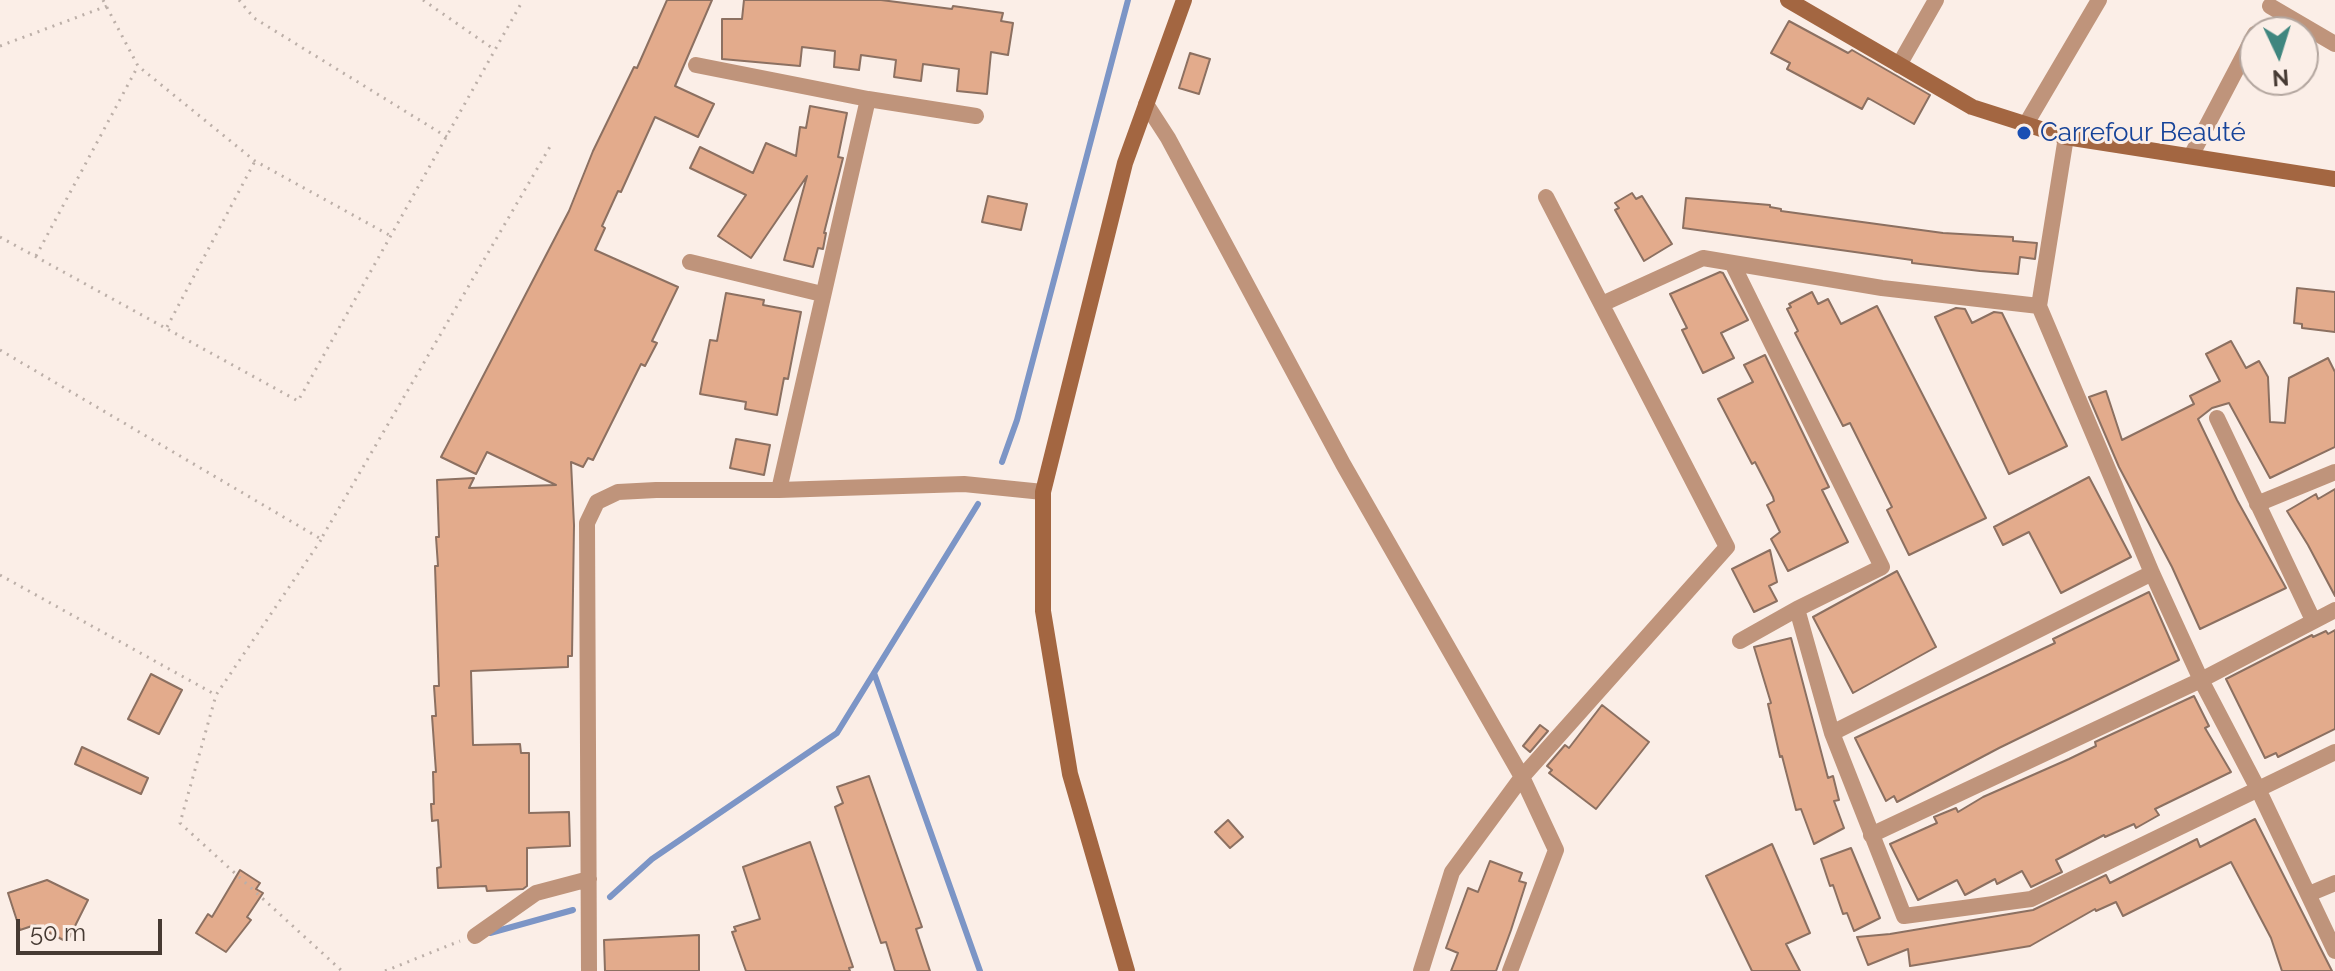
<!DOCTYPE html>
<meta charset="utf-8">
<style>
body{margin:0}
#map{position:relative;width:2335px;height:971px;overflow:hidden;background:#fbeee7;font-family:Raleway,sans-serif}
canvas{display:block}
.north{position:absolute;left:2239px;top:16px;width:80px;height:80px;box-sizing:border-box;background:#fbeee7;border:2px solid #b3a69f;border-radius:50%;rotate:176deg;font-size:22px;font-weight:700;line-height:32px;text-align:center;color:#463a33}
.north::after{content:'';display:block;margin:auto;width:28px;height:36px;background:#3f867f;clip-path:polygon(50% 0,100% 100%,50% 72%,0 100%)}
.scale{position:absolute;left:16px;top:919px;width:146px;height:36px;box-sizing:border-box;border:4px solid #463a33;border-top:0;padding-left:10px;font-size:24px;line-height:28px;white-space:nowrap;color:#463a33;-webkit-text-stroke:6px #fbeee7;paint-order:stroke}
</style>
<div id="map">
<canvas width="2335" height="971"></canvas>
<div class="north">N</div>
<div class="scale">50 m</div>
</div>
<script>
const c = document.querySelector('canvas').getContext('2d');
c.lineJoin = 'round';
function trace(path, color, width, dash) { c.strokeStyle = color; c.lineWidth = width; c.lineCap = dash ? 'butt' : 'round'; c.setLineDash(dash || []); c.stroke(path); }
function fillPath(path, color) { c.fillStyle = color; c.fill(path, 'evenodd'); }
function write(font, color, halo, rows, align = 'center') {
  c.font = font + ' Raleway,sans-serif'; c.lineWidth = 6; c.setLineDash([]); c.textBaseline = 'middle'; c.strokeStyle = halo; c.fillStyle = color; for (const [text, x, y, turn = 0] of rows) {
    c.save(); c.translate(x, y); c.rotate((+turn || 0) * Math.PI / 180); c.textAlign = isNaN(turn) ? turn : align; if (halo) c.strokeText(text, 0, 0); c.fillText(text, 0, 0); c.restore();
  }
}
trace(new Path2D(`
 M1002,462L1017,420L1128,0
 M874,673L980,971
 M610,897L652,859L837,733L978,504
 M490,933L573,910`), '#7c95c6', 6);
const building = new Path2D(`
 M667,0H712L675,86L714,104L698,137L655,117L621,192L618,191L602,226L605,228L595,250L678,287L652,341L657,343L645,366L641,364L593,460L588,458L583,467L571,462L574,525L572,656H568V667L471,671L473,745L520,744L521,753H529V813L569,812L570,846L527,848V886L523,889L487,891L486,886L438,888L437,868L441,867L438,820L432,821L431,804H434L433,772H436L432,716H436L434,686H439L435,566H438L436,537H439L437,480L474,478L469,488L556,485L487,452L476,474L441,457L569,211L593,151L634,67L637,68Z
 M744,0H881L952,9L953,6L1003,13L1001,21L1013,23L1008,55L991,52L987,94L957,91L959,69L923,64L921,81L894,77L896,60L861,55L859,70L834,67L835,51L802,47L800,66L722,59V19H742Z
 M1789,21L1848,53L1852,50L1930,95L1914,124L1868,98L1862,109L1787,69L1790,63L1771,53Z
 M1190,53L1210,59L1199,94L1179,88Z
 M810,106L847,113L838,157L843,158L824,233H826L823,249L818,248L813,267L784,260L807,176L751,258L718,236L746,195L690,168L700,147L753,173L766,143L796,156L800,127L806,128Z
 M1632,193L1636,199L1642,196L1672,244L1644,261L1615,210L1619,208L1615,203Z
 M988,196L1027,204L1021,230L982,222Z
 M1686,198L1770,205V207L1781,209V211L1943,233L2013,237V241L2037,243L2035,259L2020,257L2018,274L1980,271L1912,263V260L1683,228Z
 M1720,272L1723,273L1748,320L1721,333L1734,358L1703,373L1682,330L1687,328L1670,294Z
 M2297,288L2335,292V332L2302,328V324L2294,323Z
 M1812,292L1818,304L1828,299L1841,324L1877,306L1986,518L1909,555L1887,510L1892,507L1850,423L1843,426L1795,333L1798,331L1787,309L1791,307L1789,304Z
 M726,293L764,300L763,305L801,312L788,379L784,378L777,415L745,409L746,402L700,394L710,340L717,341Z
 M1956,308L1965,309L1972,323L1994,312L2002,313L2067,446L2009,474L1935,317Z
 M2231,341L2246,368L2259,361L2268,377L2270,422L2285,423L2289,378L2328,358L2335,372V447L2270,478L2229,403L2212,408L2198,419L2237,500L2286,588L2200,629L2172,567L2119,467L2089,397L2106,391L2122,440L2194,404L2190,396L2220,381L2206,354Z
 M1765,355L1829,487L1822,490L1848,542L1788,571L1771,539L1780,532L1767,505L1774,501L1773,497L1755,462L1752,464L1718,399L1753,382L1744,365Z
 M736,439L770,445L764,475L730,468Z
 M2089,477L2131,557L2061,593L2029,532L2003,545L1994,527Z
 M2335,489V596L2308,545L2287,511L2316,494L2318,499Z
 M1770,550L1777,582L1769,586L1777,601L1754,612L1732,569Z
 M1897,571L1936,647L1853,693L1813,617Z
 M2149,592L2179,660L1999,748L1897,802L1894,796L1886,801L1855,738L2055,643L2053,639Z
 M2335,630V729L2278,757L2276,753L2265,758L2226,679L2312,635L2313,637L2326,631L2328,634Z
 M1791,638L1828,778L1833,776L1839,800L1834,801L1844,828L1814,844L1801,809L1796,810L1782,756L1780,757L1768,704L1771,703L1754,647Z
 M151,674L182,690L159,734L128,719Z
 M2194,696L2209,726L2205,728L2231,772L2155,809L2159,815L2136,828L2134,824L2105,837L2104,835L2056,860L2062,872L2031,887L2022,871L1997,884L1995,879L1965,895L1957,880L1918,900L1890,844L1937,823L1934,817L1956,808L1958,812L1983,797L2069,759L2096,746L2095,742Z
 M1602,705L1649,742L1596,809L1549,773L1552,770L1547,766L1565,745L1569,748Z
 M1540,725L1548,731L1530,752L1523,746Z
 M82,747L148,778L141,794L75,764Z
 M869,776L922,927L916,929L930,971H895L886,942L881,943L835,807L843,803L837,787Z
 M2255,819L2332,971H2282L2271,938L2231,862L2123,916L2116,902L2096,911L2095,909L2030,946L1910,966L1908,949L1868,965L1857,937L1890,934L2033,910L2106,875L2110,883L2197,839L2200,847Z
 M1228,820L1243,837L1230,848L1215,832Z
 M810,842L853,967L849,968L850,971H746L732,932L736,931L734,927L760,919L743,867Z
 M1772,844L1810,933L1786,944L1800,971H1752L1706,876Z
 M1851,848L1880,918L1854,931L1847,913L1843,914L1833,885L1830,886L1821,859Z
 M1490,861L1522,873L1519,881L1526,883L1511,930L1496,971H1451L1458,953L1446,948L1468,888L1478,892Z
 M240,870L260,883L256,889L263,893L247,917L251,920L226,952L196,933L208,914L212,917Z
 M47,880L88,900L67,942L35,925L20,930L8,893Z
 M699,935V971H605L604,940Z`);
fillPath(building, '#e3ab8c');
trace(building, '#8c7061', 2);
trace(new Path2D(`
 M103,0L138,66L255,161L391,236
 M239,0L254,18L447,137
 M423,0L495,50
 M0,46L107,6
 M0,237L298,401L523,0
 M36,256L138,66
 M167,327L255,161
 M0,350L321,539L551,145
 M321,540L216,695L180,823L342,971
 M0,575L216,695
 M385,971L460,941`), '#bcafa8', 3, [2, 6]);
trace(new Path2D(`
 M2270,6L2335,44
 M696,65L868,99L976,116
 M1899,65L1936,0
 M1146,104L1168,138L1343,464L1522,777L1556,850L1510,971
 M2026,124L2099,0
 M2066,137L2039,306L2152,573L2201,680L2258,789L2335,951
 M2191,156L2255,34
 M690,262L822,294
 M1732,263L1882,567L1797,609L1740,641
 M1602,304L1703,258L1882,288L2039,306
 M2217,418L2313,620
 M779,490L868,99
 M2257,504L2335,472
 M1797,609L1832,733L1904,916L2031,899L2335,752
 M1832,733L2152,573
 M1871,835L2201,680L2335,610
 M2309,894L2335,883
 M475,936L536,893L589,879
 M589,971L587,523L597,502L618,492L656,490H779L964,484L1043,492
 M1421,971L1452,872L1522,777L1727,547L1546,197`), '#bf947b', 16);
trace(new Path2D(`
 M1788,0L1972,107L2066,137L2335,179
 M1127,971L1070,774L1043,611V492L1125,163L1184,0`), '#a36641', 16);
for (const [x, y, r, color] of [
 [2024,133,8,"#1a4fb4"]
]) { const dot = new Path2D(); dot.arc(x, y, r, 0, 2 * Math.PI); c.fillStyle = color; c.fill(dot); trace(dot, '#fbeee7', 3); }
write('26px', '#164399', '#fbeee7', [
 ["Carrefour Beauté",2040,133]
], 'left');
</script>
